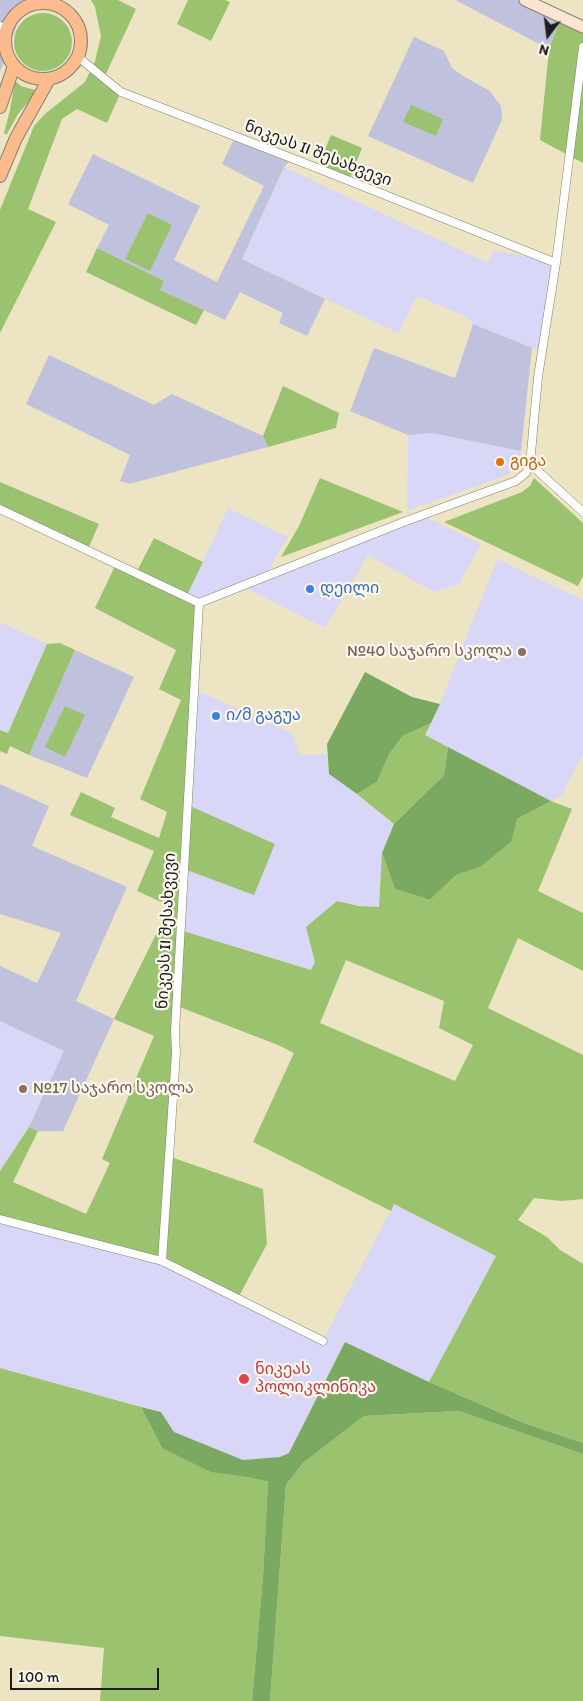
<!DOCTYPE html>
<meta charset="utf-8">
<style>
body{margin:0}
#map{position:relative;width:583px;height:1701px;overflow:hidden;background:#ece4c3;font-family:Itim,sans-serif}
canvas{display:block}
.north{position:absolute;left:523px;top:10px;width:50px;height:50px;-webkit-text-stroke:4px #fbf7ec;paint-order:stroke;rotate:195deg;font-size:14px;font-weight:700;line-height:20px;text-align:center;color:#1c1c1c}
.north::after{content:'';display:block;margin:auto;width:18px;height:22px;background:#1c1c1c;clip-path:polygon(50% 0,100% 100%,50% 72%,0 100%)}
.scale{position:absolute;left:10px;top:1668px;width:149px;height:22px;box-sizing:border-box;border:2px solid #1c1c1c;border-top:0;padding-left:6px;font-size:15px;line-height:18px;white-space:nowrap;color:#1c1c1c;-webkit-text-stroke:4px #fbf7ec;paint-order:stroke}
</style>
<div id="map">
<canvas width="583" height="1701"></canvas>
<div class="north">N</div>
<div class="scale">100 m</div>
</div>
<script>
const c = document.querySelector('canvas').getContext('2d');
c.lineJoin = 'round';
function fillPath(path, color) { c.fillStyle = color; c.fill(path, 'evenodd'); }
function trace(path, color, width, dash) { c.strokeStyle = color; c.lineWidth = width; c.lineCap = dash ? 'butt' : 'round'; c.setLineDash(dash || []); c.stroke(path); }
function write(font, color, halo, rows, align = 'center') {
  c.font = font + ' Itim,"Noto Sans Georgian",sans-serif'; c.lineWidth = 4.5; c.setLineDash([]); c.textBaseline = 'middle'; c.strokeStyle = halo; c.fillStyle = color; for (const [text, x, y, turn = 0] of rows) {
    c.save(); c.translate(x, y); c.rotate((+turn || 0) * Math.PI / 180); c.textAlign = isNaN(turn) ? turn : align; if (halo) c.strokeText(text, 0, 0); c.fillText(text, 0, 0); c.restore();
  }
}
fillPath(new Path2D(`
 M284,167L488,263L494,250L556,263L542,352L473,324L467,317L417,296L398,333L242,259Z
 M432,433L521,451V460L516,468L508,475L407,511L408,435Z
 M228,508L288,537L265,576L423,516L481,544L459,584L434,592L368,555L325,628L242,586L199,603L186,597Z
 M497,559L583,600V754L562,795L551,801L425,735L440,704Z
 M0,622L47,644L8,733L0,730Z
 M194,689L292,733L300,755L327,754L329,774L357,794L394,824L382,853L379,907L358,906L337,901L312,970L180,930L184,868L275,844L188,806Z
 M0,1021L65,1051L29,1127L0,1171Z
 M394,1204L496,1256L429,1382L345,1342L289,1454L280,1457L243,1460L174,1432L161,1412L0,1368V1219L162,1261L323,1340Z`), '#d9d7f8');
fillPath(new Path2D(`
 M0,0H26L0,72Z
 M455,0H525L561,18L549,49Z
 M414,37L444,51L452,68L463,76L490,91L501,106L502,120L473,183L368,136Z
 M235,137L292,158L284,167L242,259L325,299L307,336L279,323L283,313L240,292L225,320L160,290L163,281L97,248L109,225L68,204L93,154L200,206L174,260L217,282L264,186L222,164Z
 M473,324L532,348L521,451L432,433L408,435L350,411L374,348L455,378Z
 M49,355L154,405L172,394L263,436L268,447L129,484L120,481L130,455L26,404Z
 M75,650L134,677L87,778L29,755Z
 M0,784L49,806L32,846L127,887L76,1001L114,1019L63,1131H38L29,1127L64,1051L0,1021V966L37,983L61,933L0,914Z`), '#c0c2dd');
fillPath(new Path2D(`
 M91,0H118L136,9L104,78L121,92L107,123L77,109L62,119L28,209L56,222L0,333V210L34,126L45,114L85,82L95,61L101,36L95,7Z
 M188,0H225L230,2L211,41L177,24Z
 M14 42a29 29 0 1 1 58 0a29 29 0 1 1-58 0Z
 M561,18L583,27V163L540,140L549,49Z
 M15,81L21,86L38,91L18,114L7,134H5L4,133L10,110Z
 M411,105L443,119L436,136L403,122Z
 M331,135L362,148L349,181L317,168Z
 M148,213L172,225L150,271L125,259Z
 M97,248L164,281L160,290L204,310L196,325L86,272Z
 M283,386L339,413L336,428L268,447L263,436Z
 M320,478L403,512L281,557L299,526Z
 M534,478L583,523V576L578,586L444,522L522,492L530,486Z
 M0,482L99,524L87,551L0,509Z
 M154,538L203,562L186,597L199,603L188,805L275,844L254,895L184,869L180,930L311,970L315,962L306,927L337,901L358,906L379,907L382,853L395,889L430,900L456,875L480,867L517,819L551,801L572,809L538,891L583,913V971L518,938L488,1008L583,1055V1199L562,1201L534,1198L518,1220L547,1237L560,1250L583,1264V1443L524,1423L429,1382L496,1256L394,1204L391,1211L253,1142L294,1053L278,1045L177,1006L168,1156L263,1189L267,1244L238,1298L162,1261L0,1219V1171L29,1127L38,1131L13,1182L86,1214L110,1163L102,1159L154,1036L114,1019L170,906L137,891L154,851L70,815L81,792L115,808L111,817L159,838L167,812L140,799L181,700L159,689L176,650L95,608L116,564L136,573ZM346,960L444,1001L439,1028L473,1045L455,1081L320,1023Z
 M60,643L75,650L29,755L10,746L7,754L0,751V730L8,733L47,644Z
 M65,706L85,715L65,757L45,747Z
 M431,723L425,735L448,747L444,775L394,824L357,794L377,782L389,754L403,736Z
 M0,1368L141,1407L162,1448L248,1477L268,1482L263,1576L252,1701H100L104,1648L0,1636Z
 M459,1411L583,1454V1701H270L286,1485L303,1463L364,1416Z`), '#9bc36f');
fillPath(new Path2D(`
 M365,672L412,697L440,704L431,723L403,736L389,754L377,782L357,794L329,774L327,744Z
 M448,747L551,801L517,819L511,842L480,867L456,875L430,900L395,889L382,853L394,824L444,775Z
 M345,1342L429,1382L524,1423L583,1443V1454L459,1411L364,1416L303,1463L286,1485L270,1701H252L263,1576L268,1482L248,1477L211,1472L162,1448L141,1407L161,1412L174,1432L243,1460L280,1457L289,1453Z`), '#7ca962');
const minor = new Path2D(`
 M0,26L7,29
 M78,57L121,92L317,168L556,263
 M530,464L583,512
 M0,509L199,603L406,521L516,481L526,473L530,464L538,377L556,263L583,47
 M0,1219L162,1261L323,1341
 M162,1261L176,1053L175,1031L199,603`);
const secondary = new Path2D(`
 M525,0L583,27`);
const primary = new Path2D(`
 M5 41a38 38 0 1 1 76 0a38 38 0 1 1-76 0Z
 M0,107L14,66
 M0,176L16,138L49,79`);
trace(minor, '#848070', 9);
trace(secondary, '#848070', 13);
trace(primary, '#848070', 14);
trace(minor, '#fff', 8);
trace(secondary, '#fde4d1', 11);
trace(primary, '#fbbb8d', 12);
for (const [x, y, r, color] of [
 [500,462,5,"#e8710a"],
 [310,589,5,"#3f7fe0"],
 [522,652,5,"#8d6e63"],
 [216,716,5,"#3f7fe0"],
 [23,1089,5,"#8d6e63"],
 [244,1379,6,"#e0444e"]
]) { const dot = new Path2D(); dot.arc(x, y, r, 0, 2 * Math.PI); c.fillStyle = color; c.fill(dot); trace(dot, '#fbf7ec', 2); }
write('16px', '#1c1c1c', '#fbf7ec', [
 ["ნიკეას II შესახვევი",318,154,21],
 ["ნიკეას II შესახვევი",167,931,-87]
]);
write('16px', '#c56008', '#fbf7ec', [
 ["გიგა",510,462]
], 'left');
write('16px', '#366cbe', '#fbf7ec', [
 ["დეილი",320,589],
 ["ი/მ გაგუა",226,716]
], 'left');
write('16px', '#785e54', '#fbf7ec', [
 ["№40 საჯარო სკოლა",512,652],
 ["№17 საჯარო სკოლა",33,1089,"left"]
], 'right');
write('16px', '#be3a42', '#fbf7ec', [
 ["ნიკეას",255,1370],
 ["პოლიკლინიკა",255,1388]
], 'left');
</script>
